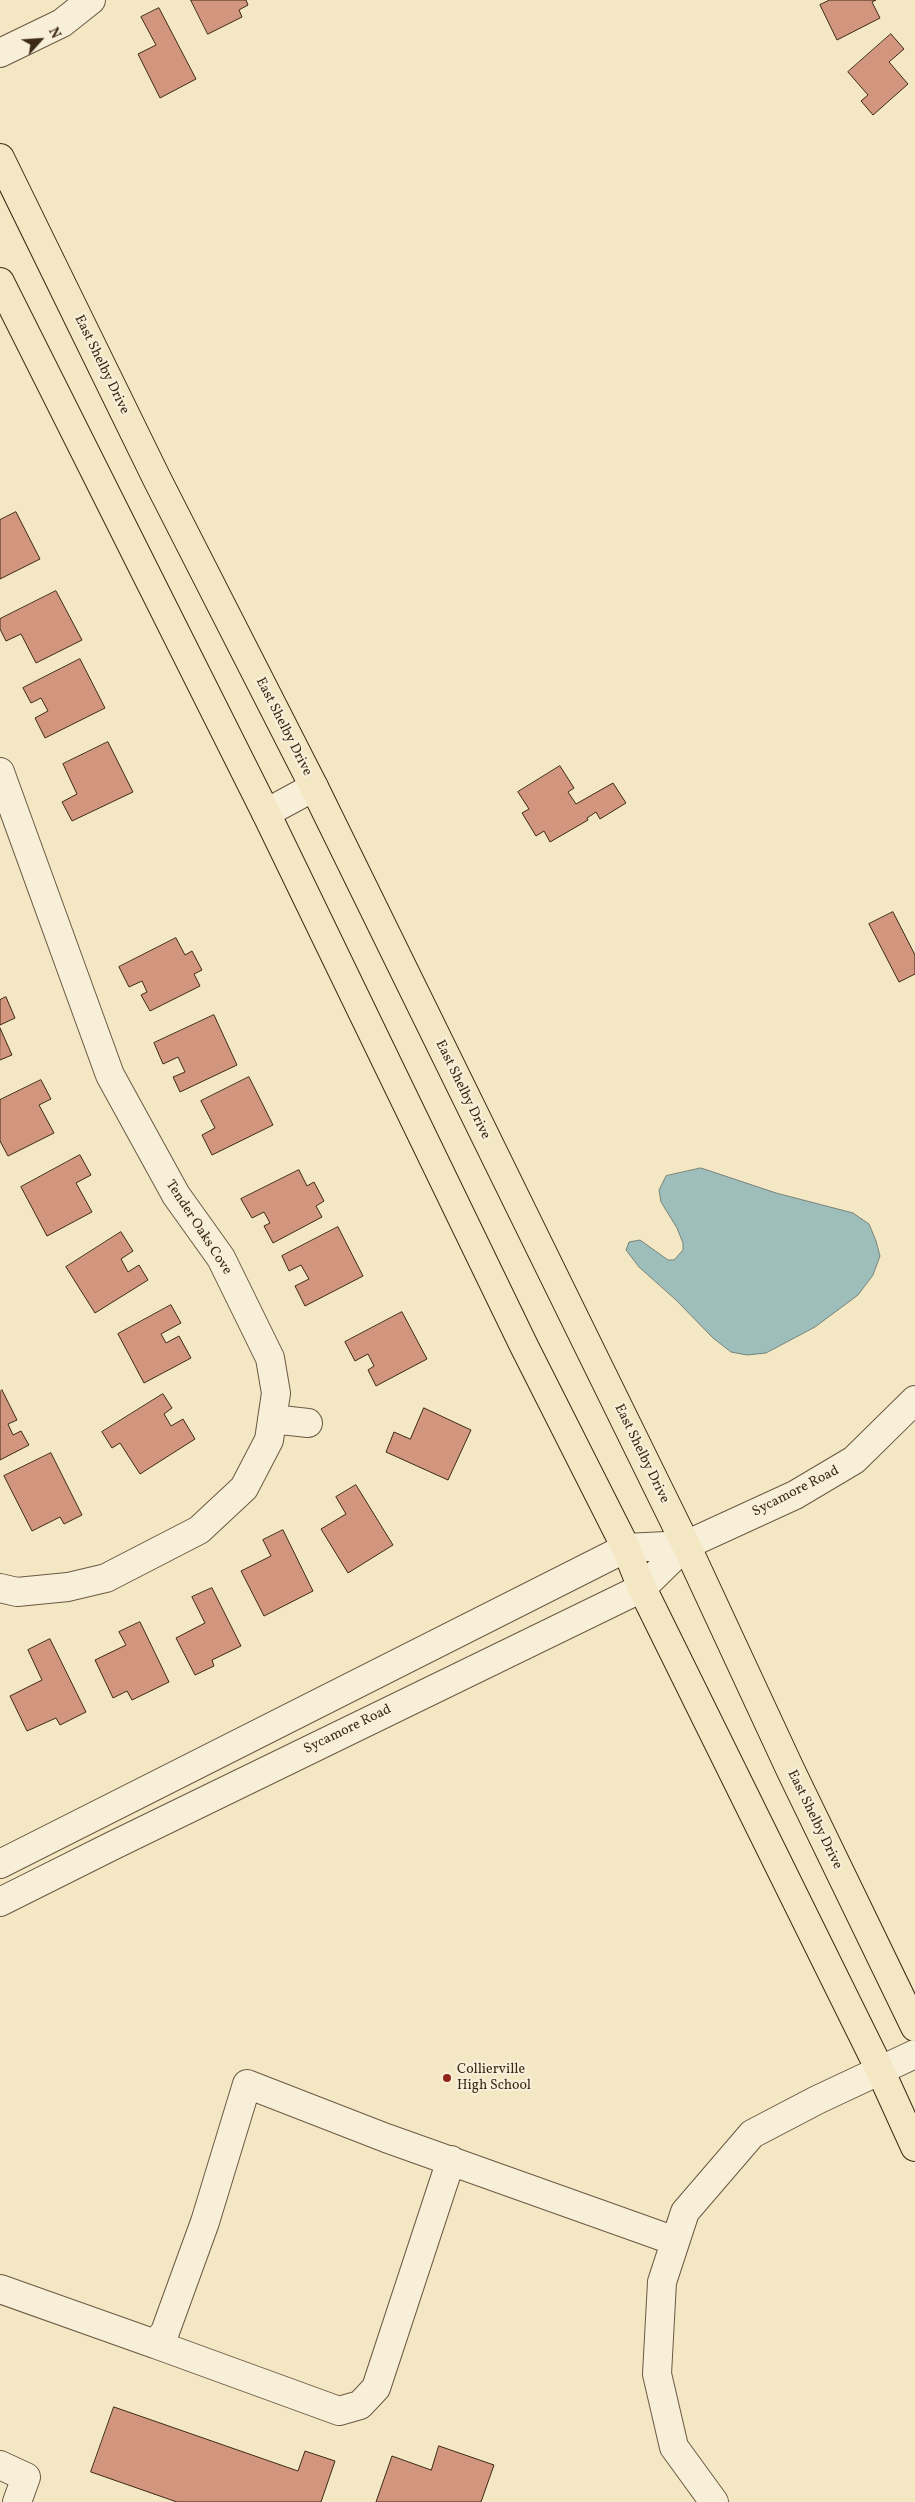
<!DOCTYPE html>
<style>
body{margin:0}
#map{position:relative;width:915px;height:2502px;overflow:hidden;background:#f4e7c4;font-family:Vollkorn,serif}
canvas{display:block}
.north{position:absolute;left:15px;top:15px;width:50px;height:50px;-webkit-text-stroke:4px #f8efd9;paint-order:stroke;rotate:64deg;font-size:14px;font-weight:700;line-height:20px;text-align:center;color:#3d2a16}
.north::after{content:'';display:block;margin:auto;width:18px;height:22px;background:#3d2a16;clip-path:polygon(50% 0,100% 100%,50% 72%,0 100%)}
</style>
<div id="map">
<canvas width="915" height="2502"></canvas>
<div class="north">N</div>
</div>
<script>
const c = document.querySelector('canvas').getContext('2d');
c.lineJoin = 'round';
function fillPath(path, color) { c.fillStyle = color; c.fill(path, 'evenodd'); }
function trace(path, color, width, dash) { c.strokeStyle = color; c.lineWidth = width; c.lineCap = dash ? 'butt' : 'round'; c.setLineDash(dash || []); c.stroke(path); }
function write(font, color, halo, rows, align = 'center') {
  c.font = font + ' Vollkorn,serif'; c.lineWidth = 4.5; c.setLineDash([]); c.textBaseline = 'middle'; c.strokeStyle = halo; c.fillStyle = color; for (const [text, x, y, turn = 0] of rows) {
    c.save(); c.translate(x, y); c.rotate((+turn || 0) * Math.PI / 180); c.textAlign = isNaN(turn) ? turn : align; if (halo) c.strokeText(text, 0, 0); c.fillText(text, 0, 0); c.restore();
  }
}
const water = new Path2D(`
 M701,1168L776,1193L853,1213L869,1224L876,1241L880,1256L873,1275L858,1295L815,1327L766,1353L747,1355L731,1352L713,1338L676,1300L639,1267L626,1250L629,1242L640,1240L668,1260H674L683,1250V1243L677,1228L661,1202L659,1190L666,1176Z`);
fillPath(water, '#9ebebb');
trace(water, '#778379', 1);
const building = new Path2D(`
 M191,0H246L248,5L239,10L242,17L208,34Z
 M830,0H876L872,2L880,18L837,40L820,5Z
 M159,8L196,79L160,98L138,54L156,45L141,17Z
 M891,34L904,49L889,62L908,84L873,115L861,101L868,95L848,72Z
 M16,512L40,559L0,579V520Z
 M56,591L82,640L36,663L21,634L6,641L0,629V619Z
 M80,659L105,708L45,738L35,718L48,711L41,698L31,703L23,688Z
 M108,742L133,792L72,821L62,802L77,794L63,764Z
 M560,766L574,788L568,792L576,804L613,783L626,803L600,819L596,812L587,818L588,820L550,842L544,831L536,836L522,813L529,809L518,792Z
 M893,912L915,955V974L899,982L869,924Z
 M176,938L185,955L192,951L202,970L194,974L200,986L150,1011L141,995L147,992L142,981L129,987L119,967Z
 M6,997L15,1018L0,1025V1000Z
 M214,1015L237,1065L180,1092L173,1077L185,1072L178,1057L163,1064L154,1043Z
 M0,1028L12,1055L0,1060Z
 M249,1077L273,1125L212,1155L202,1135L215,1128L201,1101Z
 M41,1080L51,1099L39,1105L54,1133L8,1156L0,1141V1100Z
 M80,1155L91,1175L76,1183L92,1212L47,1236L21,1187Z
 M299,1170L307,1186L314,1182L324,1201L316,1206L322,1217L273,1243L264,1226L270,1223L264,1212L252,1218L241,1199Z
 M338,1227L363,1276L305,1306L295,1286L309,1279L301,1265L289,1271L282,1256Z
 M121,1232L133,1251L121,1259L128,1272L139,1265L148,1280L95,1313L66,1267Z
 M171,1305L181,1323L161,1334L166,1343L179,1336L191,1358L144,1383L118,1334Z
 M402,1312L427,1359L376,1386L368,1370L374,1366L368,1354L355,1361L345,1342Z
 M2,1390L17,1420L8,1424L13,1435L21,1431L29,1445L0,1460V1392Z
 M163,1394L172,1408L164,1414L171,1426L183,1419L195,1439L140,1474L120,1443L112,1448L102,1432Z
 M424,1408L471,1430L448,1480L386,1452L394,1432L410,1439Z
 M51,1453L82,1515L64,1524L60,1517L32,1531L4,1476Z
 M356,1485L393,1545L348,1573L321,1529L346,1514L336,1497Z
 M283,1530L313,1591L264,1616L241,1571L271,1556L263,1540Z
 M212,1588L241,1646L212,1660L214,1666L195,1675L176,1638L205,1623L192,1597Z
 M140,1622L169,1682L132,1700L127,1691L113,1698L95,1660L126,1645L119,1632Z
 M50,1639L86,1712L60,1725L56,1718L27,1731L10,1696L42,1680L28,1650Z
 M114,2407L298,2471L305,2451L335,2461L321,2502H177L91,2472Z
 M439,2446L494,2465L481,2502H376L392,2456L431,2470Z`);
fillPath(building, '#d2957e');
trace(building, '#3d2a16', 1);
const minor = new Path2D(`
 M0,53L62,23L91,0
 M0,772L110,1075L176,1195L221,1258L270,1358L276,1393L269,1440L244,1488L199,1530L106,1578L68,1587L17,1592L0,1588
 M266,813L314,787
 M272,1419L308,1423
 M0,1864L626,1548L686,1545
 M0,1902L112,1846L642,1588L686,1545L795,1495L854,1460L915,1400
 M0,2289L155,2344L165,2332L205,2222L247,2084L386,2138L675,2241
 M155,2344L339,2411L360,2405L376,2388L451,2160
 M0,2465L26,2477L17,2502
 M714,2502L674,2447L657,2374L662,2282L685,2212L752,2134L817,2100L915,2054`);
const major = new Path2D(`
 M0,158L157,479L314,787L686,1545L791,1771L915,2027
 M0,282L266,813L524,1346L626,1548L642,1588L880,2070L915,2147`);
trace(minor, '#6b5942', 30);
trace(major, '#3d2a16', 30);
trace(minor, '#f8efd9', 28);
trace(major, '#f4e7c4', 28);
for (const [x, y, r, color] of [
 [447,2078,5,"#8f2418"]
]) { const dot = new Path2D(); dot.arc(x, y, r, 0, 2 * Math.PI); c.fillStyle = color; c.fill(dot); trace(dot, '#f8efd9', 2); }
write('14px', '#3d2a16', '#f8efd9', [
 ["East Shelby Drive",101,365,64],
 ["East Shelby Drive",283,727,63],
 ["East Shelby Drive",462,1090,64],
 ["Tender Oaks Cove",198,1228,57],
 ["East Shelby Drive",641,1454,64],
 ["Sycamore Road",796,1492,-27],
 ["Sycamore Road",348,1730,-26],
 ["East Shelby Drive",814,1820,64]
]);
write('14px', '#3d2a16', '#f8efd9', [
 ["Collierville",457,2070],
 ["High School",457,2086]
], 'left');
</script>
